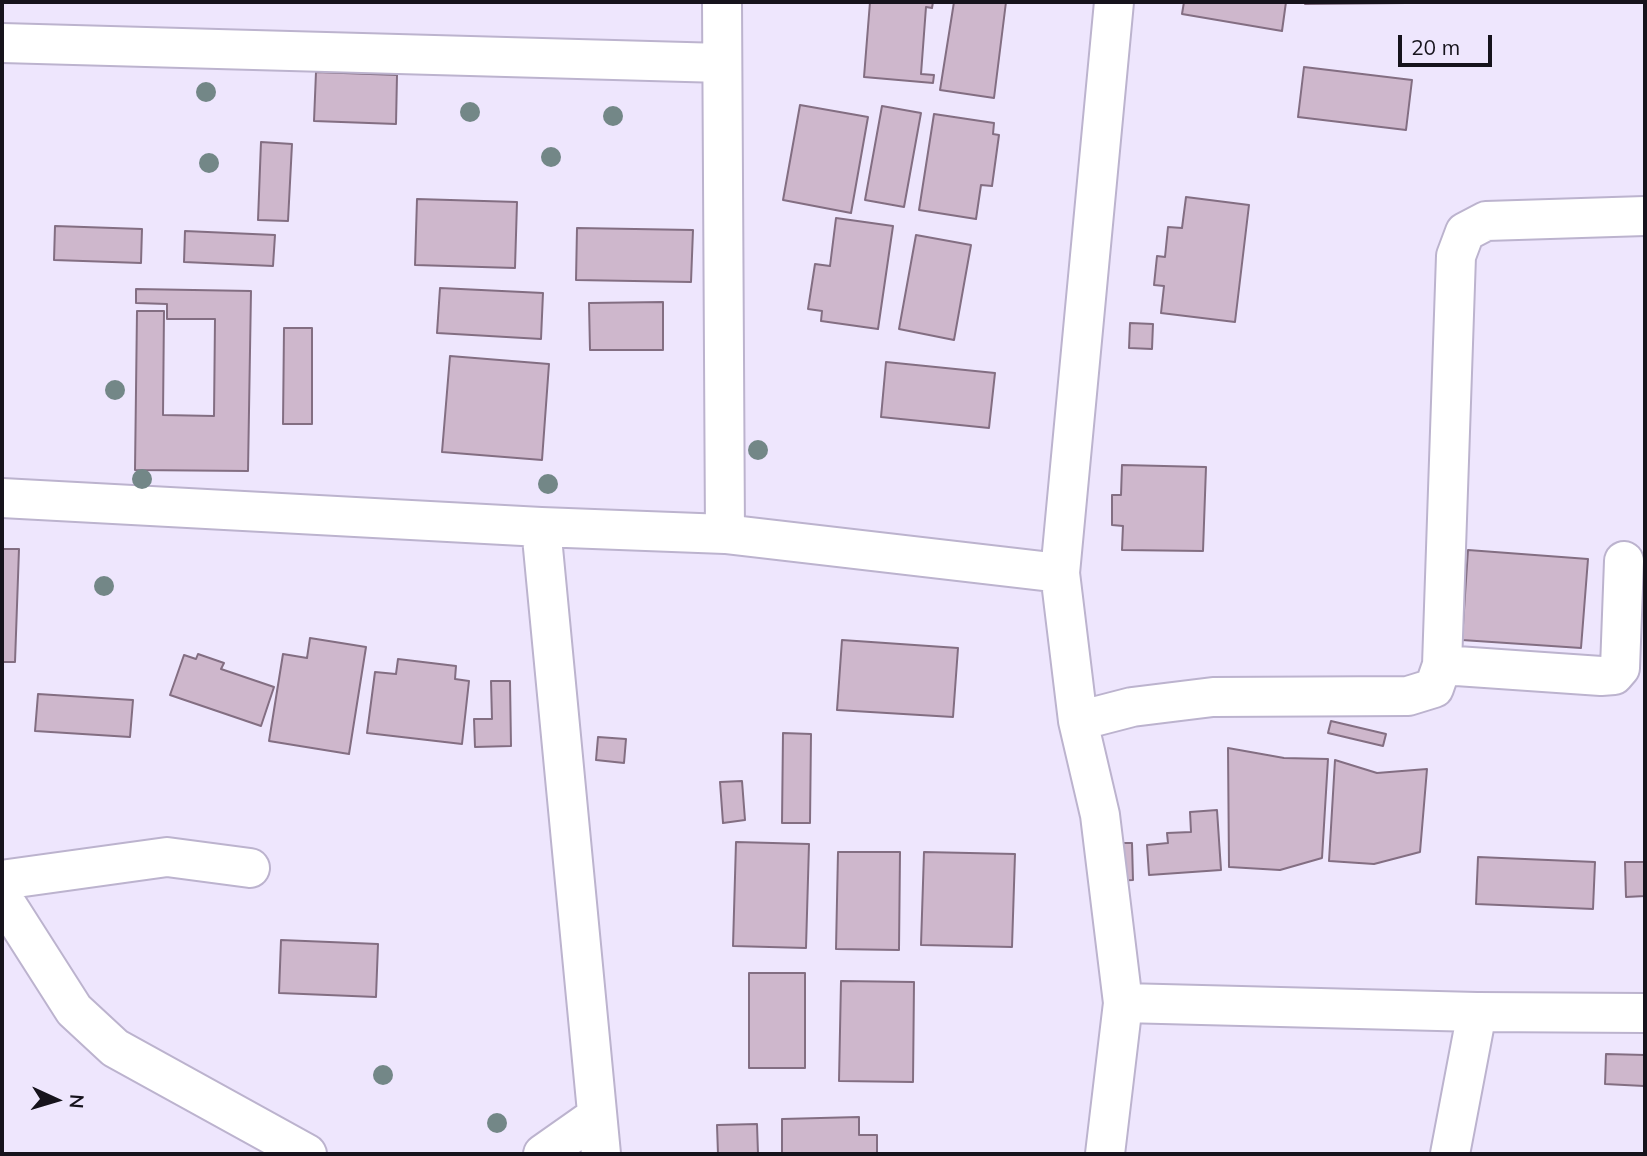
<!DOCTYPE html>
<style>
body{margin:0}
#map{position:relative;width:1647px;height:1156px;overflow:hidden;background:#eee6fd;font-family:Mulish,sans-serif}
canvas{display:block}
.frame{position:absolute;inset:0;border:4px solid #16131c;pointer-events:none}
.north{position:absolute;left:21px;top:1065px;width:70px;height:70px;-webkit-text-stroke:5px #eee6fd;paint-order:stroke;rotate:94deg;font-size:19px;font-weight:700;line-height:28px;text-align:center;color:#16131c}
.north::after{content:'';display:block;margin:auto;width:24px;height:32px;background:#16131c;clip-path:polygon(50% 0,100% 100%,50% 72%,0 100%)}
.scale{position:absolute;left:1398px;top:35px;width:94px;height:32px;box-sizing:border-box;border:4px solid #16131c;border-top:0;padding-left:9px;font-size:21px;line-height:24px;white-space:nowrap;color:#16131c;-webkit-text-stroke:5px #eee6fd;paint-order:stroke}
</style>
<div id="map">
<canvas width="1647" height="1156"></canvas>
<div class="frame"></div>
<div class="north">N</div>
<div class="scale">20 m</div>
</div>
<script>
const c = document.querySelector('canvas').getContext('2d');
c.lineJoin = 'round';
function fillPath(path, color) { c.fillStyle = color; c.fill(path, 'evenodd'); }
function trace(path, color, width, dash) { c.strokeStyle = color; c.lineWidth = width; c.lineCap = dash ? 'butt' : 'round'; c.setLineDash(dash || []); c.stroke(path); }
const building = new Path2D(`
 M870,2H933L932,8L926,7L921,74L934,75L933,83L864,77Z
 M954,2H1006L994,98L940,90Z
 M1184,2H1286L1282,31L1182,14Z
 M1305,2H1407V3L1305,4Z
 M1304,67L1412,80L1406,130L1298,117Z
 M316,72L397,75L396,124L314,121Z
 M800,105L868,117L851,213L783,200Z
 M882,106L921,113L904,207L865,200Z
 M934,114L994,123L993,134L999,135L992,186L981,185L976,219L919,210Z
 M261,142L292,144L288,221L258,220Z
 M1186,197L1249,205L1235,322L1161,313L1164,286L1154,285L1157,256L1165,257L1168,227L1182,228Z
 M417,199L517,202L515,268L415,265Z
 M836,218L893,226L878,329L821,321L822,311L808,309L815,264L830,266Z
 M55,226L142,229L141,263L54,260Z
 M577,228L693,230L691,282L576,280Z
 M185,231L275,235L273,266L184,262Z
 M916,235L971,245L954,340L899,329Z
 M440,288L543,293L541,339L437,333Z
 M136,289L251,291L248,471L135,470L137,311H164L163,415L214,416L215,319H167V304L136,303Z
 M663,302V350H590L589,303Z
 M1130,323L1153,324L1152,349L1129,348Z
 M284,328H312V424H283Z
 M450,356L549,364L542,460L442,452Z
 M886,362L995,373L989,428L881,417Z
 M1122,465L1206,467L1203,551L1122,550L1123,526L1112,525V495H1121Z
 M2,549H19L15,662H2Z
 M1468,550L1588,559L1581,648L1462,640Z
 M310,638L366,647L349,754L269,741L283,654L307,658Z
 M842,640L958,648L953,717L837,710Z
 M198,654L224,663L221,669L274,687L261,726L170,695L184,655L196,659Z
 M398,659L456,666L455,679L469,681L462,744L367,733L375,672L396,674Z
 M491,681H510L511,746L475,747L474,719H492Z
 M38,694L133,700L130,737L35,731Z
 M1331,721L1386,734L1383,746L1328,733Z
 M783,733L811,734L810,823H782Z
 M598,737L626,739L624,763L596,760Z
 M1228,748L1284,758L1328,759L1322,858L1280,870L1229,867Z
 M1335,760L1377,773L1427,769L1420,852L1374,864L1329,861Z
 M742,781L745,820L723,823L720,782Z
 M1217,810L1221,870L1149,875L1147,845L1168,843L1167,833L1191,832L1190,812Z
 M736,842L809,844L806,948L733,946Z
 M1111,843H1132L1133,880L1113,881Z
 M838,852H900L899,950L836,949Z
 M924,852L1015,854L1012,947L921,945Z
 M1478,857L1595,862L1593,909L1476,904Z
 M1625,862H1645V896L1626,897Z
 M281,940L378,944L376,997L279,993Z
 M749,973H805V1068H749Z
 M841,981L914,982L913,1082L839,1081Z
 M1606,1054L1645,1055L1644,1086L1605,1084Z
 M859,1117V1135H877V1154H782V1119Z
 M757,1124L758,1154H718L717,1125Z`);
fillPath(building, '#ceb7cc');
trace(building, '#836e82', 2);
const minor = new Path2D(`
 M722,2L725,534
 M2,43L722,63
 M2,498L541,527L725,534L1060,573
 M541,527L601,1154
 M1442,665L1601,676L1614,675L1620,668L1624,561
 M1078,721L1132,707L1213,697L1408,696L1434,688L1442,665L1456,256L1465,232L1486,221L1645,216
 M2,880L167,857L250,868
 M2,897L74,1010L115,1048L307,1154
 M1123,1003L1477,1012L1645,1013
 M543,1154L597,1116
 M1105,1154L1123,1003L1100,815L1078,721L1060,573L1114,2
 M1450,1154L1477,1012`);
trace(minor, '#bcb3ce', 42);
trace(minor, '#fff', 38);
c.fillStyle = '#738787';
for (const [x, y] of [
 [206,92],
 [470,112],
 [613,116],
 [551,157],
 [209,163],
 [115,390],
 [758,450],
 [142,479],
 [548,484],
 [104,586],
 [383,1075],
 [497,1123]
]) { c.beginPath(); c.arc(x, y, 10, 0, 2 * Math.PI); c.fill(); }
</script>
